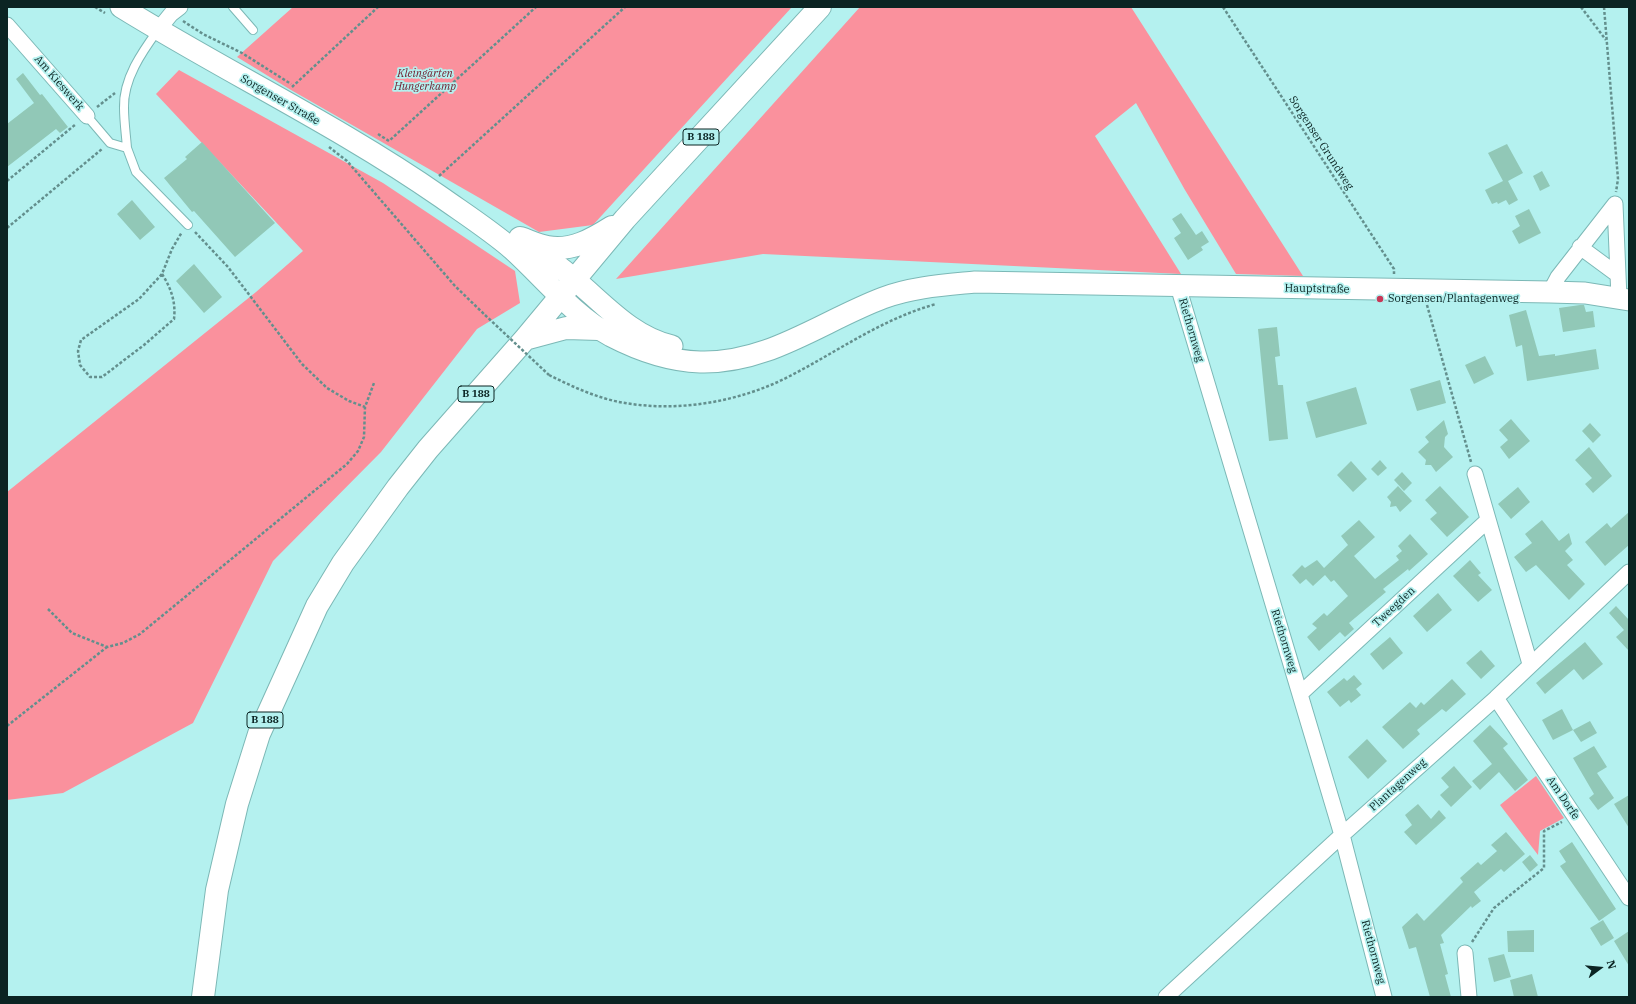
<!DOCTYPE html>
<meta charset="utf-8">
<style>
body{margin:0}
#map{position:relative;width:1636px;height:1004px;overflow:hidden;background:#b4f1ef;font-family:"IBM Plex Serif",serif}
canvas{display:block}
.frame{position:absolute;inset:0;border:8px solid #0b2423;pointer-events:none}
.north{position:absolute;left:1580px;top:948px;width:40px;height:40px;-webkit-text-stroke:3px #b4f1ef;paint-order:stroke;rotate:74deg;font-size:11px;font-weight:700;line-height:16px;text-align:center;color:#0b2423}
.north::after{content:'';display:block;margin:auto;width:14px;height:18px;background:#0b2423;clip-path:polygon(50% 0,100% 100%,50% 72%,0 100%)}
</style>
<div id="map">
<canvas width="1636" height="1004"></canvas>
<div class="frame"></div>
<div class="north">N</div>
</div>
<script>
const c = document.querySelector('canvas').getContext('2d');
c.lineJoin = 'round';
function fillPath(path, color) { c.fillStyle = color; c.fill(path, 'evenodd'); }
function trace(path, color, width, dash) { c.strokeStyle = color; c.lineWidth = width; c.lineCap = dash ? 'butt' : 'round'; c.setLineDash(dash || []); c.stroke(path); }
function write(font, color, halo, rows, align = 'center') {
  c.font = font + ' "IBM Plex Serif",serif'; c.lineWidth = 3.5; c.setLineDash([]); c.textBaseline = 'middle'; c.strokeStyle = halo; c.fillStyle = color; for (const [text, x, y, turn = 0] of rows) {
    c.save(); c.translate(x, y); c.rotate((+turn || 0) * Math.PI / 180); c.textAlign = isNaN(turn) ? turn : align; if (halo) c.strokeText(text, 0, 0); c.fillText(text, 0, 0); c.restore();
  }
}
fillPath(new Path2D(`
 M293,7H792L593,225L539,232L291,90L237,57Z
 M860,7H1131L1303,276L1236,274L1185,190L1136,103L1095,136L1181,274L763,254L616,279Z
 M179,70L383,183L515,271L520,303L477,329L381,452L273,561L193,723L63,793L7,800V492L256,292L303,251L156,94Z
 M1536,776L1564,818L1540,831L1538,855L1500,805Z`), '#fa919d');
fillPath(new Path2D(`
 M23,73L40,95L42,94L68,127L60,133L56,129L7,167V124L34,103L16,79Z
 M202,142L275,223L235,257L194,211L192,212L164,178L187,159L185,157Z
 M1507,144L1523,173L1508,181L1518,200L1509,205L1506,200L1498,204L1497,202L1492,204L1485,190L1503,181L1488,153Z
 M1542,171L1550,186L1540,191L1533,176Z
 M132,200L155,227L140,240L117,214Z
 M1529,209L1541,233L1519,244L1512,231L1520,226L1515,216Z
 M1181,213L1196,235L1202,231L1209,242L1201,247L1203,250L1188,260L1174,238L1181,233L1172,219Z
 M194,264L222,297L204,313L176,281Z
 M1580,305H1584L1586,312L1593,311L1595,327L1563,332L1559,308Z
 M1526,310L1539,356L1555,354V356L1596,349L1599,369L1527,381L1522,345L1516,347L1509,315Z
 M1277,327L1280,356L1275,357L1278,385H1283L1288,439L1269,441L1258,329Z
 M1485,356L1494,374L1474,384L1465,365Z
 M1440,380L1446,403L1417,411L1410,389Z
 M1356,387L1367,424L1316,438L1306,402Z
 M1511,419L1530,441L1509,459L1500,447L1508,440L1499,430Z
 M1444,420L1448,434L1445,437L1444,447L1453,457L1436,472L1431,465H1425L1426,460L1418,452L1429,442L1425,437Z
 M1590,423L1601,435L1593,443L1582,431Z
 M1589,447L1612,476L1593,493L1585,484L1592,478L1575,460Z
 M1380,460L1387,468L1378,476L1371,469Z
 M1351,461L1367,479L1353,492L1337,475Z
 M1402,472L1412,483L1404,491L1394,480Z
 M1398,486L1412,501L1400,512L1396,506L1390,507L1391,502L1387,497Z
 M1440,486L1469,517L1447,537L1430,519L1437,513L1425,500Z
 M1518,487L1530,502L1511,519L1498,504Z
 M1629,512V545L1605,566L1585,542L1607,523L1611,528Z
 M1359,520L1375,537L1354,556L1375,579L1399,560L1396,556L1402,551L1398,546L1410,534L1428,554L1409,571L1408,569L1383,589L1386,592L1349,623L1354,629L1345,637L1340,632L1319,651L1307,637L1317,628L1312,624L1324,613L1327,616L1348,596L1334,580L1331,582L1325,575L1313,586L1306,579L1300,584L1292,575L1302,565L1305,568L1317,560L1324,568L1348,545L1341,536Z
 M1542,520L1559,541L1569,533L1572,544L1565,551L1573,560L1567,565L1585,584L1569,600L1536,565L1526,572L1514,557L1532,543L1525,534Z
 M1470,560L1481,573L1478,575L1492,590L1478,602L1453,576Z
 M1438,593L1452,610L1427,632L1413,616Z
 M1616,606L1629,620V651L1616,637L1624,630L1609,613Z
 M1390,637L1403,653L1383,670L1370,654Z
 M1585,642L1603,664L1583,680L1574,669L1545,694L1536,683Z
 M1481,650L1495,666L1481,679L1466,663Z
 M1354,675L1362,684L1356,689L1361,695L1351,703L1349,700L1340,707L1327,692L1344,678L1347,681Z
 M1452,679L1466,694L1446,712L1442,709L1417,730L1420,734L1403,749L1382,727L1410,702L1416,708L1421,702L1424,705Z
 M1562,709L1573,730L1553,740L1542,720Z
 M1590,721L1597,733L1581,742L1573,730Z
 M1490,725L1508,744L1503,748L1528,780L1515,791L1499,772L1480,790L1472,781L1492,764L1473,741Z
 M1367,739L1387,761L1368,779L1348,757Z
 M1594,746L1607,767L1597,773L1614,798L1598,810L1589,798L1594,794L1573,758Z
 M1454,766L1472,787L1451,807L1440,795L1449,787L1441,778Z
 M1629,795V828L1614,804Z
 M1418,804L1431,819L1439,810L1446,818L1416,845L1404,832L1412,825L1405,815Z
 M1506,832L1525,854L1504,872L1501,869L1474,892L1481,901L1472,908L1471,906L1441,935L1444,943L1440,944L1448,974L1445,975L1451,997H1430L1416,947L1409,949L1402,927L1417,913L1424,921L1463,882L1460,878L1478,862L1481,865L1497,851L1491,845Z
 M1572,842L1616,909L1599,921L1560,866L1566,862L1559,851Z
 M1530,855L1538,865L1530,872L1522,862Z
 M1603,920L1614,938L1601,946L1590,928Z
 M1534,930V952H1508L1507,931Z
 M1629,931V966L1614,941Z
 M1504,954L1511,977L1494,982L1488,958Z
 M1532,974L1538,997H1514L1510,980Z`), '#91c8b7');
const lane = new Path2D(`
 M233,7L253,30
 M87,116L110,143L127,148L136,172L188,225
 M127,148C126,135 124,121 124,108C123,79 142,52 158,30`);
const street = new Path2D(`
 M7,25L87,116
 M158,30L171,14L180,7
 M1615,204L1619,298
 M1580,247L1618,275
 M1178,286L1342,835L1384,997
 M1550,292L1558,277L1615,204
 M1475,474L1530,664
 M1300,694L1488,520
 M1496,698L1629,898
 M1465,953L1469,997
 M1166,997L1342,835L1496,698L1629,572`);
const secondary = new Path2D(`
 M121,7C226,72 339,126 441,197C465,214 490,230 512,249C544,278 573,315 611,336C638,350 670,361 700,362C768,364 822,321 883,298C912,287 945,285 975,282L1550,292L1585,293L1629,300
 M526,242C542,254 559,266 574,279C604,304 632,337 672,346`);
const primary = new Path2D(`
 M520,238C529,241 538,245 547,247C571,252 593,239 612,227
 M525,339L566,328L599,329
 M203,997L217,890L237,804L259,734L317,606L343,563L398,487L428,449L525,339L625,219L820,7`);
trace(lane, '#7cb8b6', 10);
trace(street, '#7cb8b6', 17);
trace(secondary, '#7cb8b6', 23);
trace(primary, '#7cb8b6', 24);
trace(new Path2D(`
 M95,7L105,13
 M1223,7L1394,269V274
 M1581,7L1606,40
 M1604,7L1618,179L1616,192
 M183,21L203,34L242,53L291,84
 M292,87L378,7
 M97,107L115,93
 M378,134L389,141L536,7
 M329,147L347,161L455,286L485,315
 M439,176L625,7
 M7,181L76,124
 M7,228L102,149
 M195,232L228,267L302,364L327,388L349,401L365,407
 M162,274C171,288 176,302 174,319L144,345L102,377H90L80,365L78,351L81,340L139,299L162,274L172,249L182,232
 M1427,305L1471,462
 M549,375C573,387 599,399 625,403C678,412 737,402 784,379C836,353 879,320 936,304
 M48,609L72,633L107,647L123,643L140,634L347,464L358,451L364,437L365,407L374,383
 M7,726L107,647
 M1472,942L1494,908L1544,868V831L1562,822`), '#638f8d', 2.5, [3, 2]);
trace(lane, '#fff', 8);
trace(street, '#fff', 15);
trace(secondary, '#fff', 21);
trace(primary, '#fff', 22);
trace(new Path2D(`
 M485,315L549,375`), '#638f8d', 2.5, [3, 2]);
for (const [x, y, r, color] of [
 [1380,299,4,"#c83857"]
]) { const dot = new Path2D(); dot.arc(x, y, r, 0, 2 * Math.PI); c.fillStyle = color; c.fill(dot); trace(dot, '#b4f1ef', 1.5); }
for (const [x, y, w] of [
 [701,137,36],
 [476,394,36],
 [265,720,36]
]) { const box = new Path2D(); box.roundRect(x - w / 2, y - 8, w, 16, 3); c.fillStyle = '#b4f1ef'; c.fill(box); trace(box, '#0b2423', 1); }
write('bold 10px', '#0b2423', null, [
 ["B 188",701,137],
 ["B 188",476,394],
 ["B 188",265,720]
]);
write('italic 11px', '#711c2e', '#b4f1ef', [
 ["Kleingärten",425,74],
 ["Hungerkamp",425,87]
]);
write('11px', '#0b2423', '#b4f1ef', [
 ["Am Kieswerk",59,83,49],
 ["Sorgenser Straße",280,100,30],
 ["Sorgenser Grundweg",1321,143,57],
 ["Hauptstraße",1317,289,1],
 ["Riethornweg",1191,330,74],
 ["Tweegden",1394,607,-43],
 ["Riethornweg",1284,641,73],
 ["Plantagenweg",1398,785,-42],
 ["Am Dorfe",1563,798,56],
 ["Riethornweg",1373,952,75]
]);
write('11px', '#0b2423', '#b4f1ef', [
 ["Sorgensen/Plantagenweg",1388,299]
], 'left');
</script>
